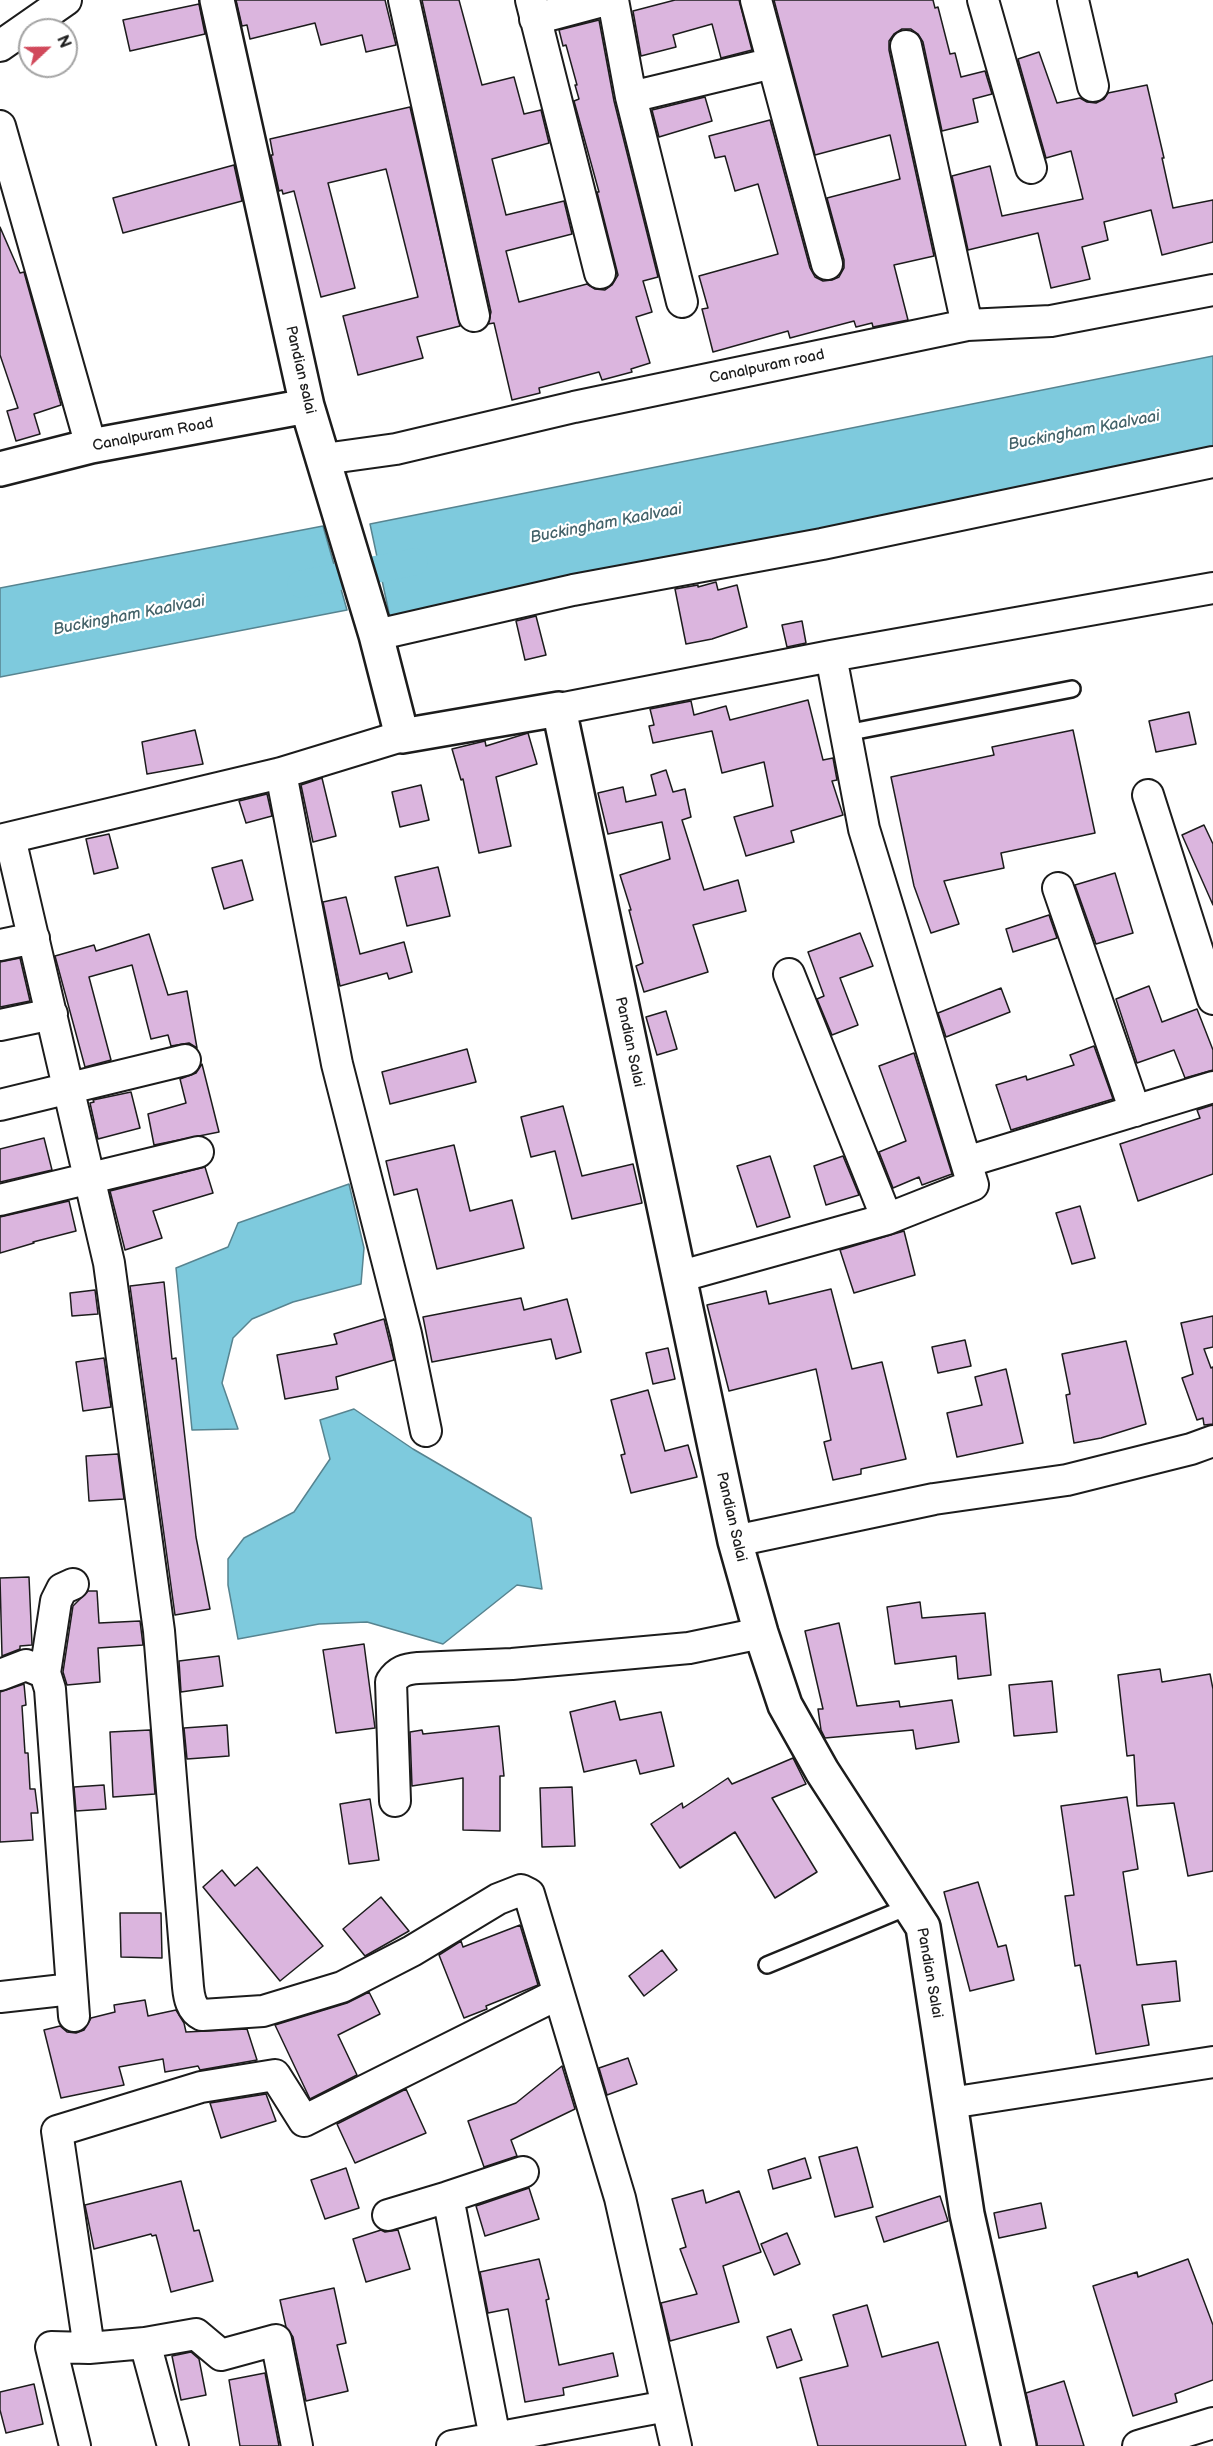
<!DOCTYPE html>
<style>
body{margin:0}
#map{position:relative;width:1213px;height:2446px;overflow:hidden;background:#fff;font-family:"Balsamiq Sans",sans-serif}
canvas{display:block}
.north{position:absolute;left:18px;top:18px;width:60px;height:60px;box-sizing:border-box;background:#fff;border:2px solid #a4a4a4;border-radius:50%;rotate:68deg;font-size:16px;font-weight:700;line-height:24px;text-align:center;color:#1c1c1c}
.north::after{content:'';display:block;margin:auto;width:21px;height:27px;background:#d1495b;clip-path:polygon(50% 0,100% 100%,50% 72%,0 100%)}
</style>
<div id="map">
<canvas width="1213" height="2446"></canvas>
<div class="north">N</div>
</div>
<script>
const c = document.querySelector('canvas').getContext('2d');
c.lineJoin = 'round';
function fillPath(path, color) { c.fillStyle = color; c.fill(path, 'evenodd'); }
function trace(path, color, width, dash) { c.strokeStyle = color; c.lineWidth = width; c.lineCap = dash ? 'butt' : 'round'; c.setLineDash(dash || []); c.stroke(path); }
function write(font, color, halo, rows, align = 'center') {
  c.font = font + ' "Balsamiq Sans",sans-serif'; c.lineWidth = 4.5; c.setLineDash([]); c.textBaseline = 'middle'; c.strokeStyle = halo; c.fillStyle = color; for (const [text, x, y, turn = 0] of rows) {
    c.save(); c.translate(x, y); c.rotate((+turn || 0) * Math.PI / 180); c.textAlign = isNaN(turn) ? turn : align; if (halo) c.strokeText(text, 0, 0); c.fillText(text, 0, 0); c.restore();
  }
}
const water = new Path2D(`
 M1213,356V460L392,627L370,524Z
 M323,526L347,610L0,677V588Z
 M349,1184L364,1248L361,1284L293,1302L252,1319L233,1338L222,1383L238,1429L192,1430L176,1268L228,1247L238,1223Z
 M354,1409L413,1449L531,1518L542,1589L517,1585L443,1644L367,1622L319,1624L238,1639L228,1585V1559L244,1538L294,1512L330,1459L320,1420Z`);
fillPath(water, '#7ecadd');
trace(water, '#578490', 1.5);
trace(new Path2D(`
 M301,584L414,562`), '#7ecadd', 27);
const building = new Path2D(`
 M236,0H385L396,45L366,52L362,35L321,45L315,23L250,39L247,25L242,26Z
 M422,0H459L482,85L514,77L524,114L541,110L549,143L492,159L506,215L564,201L572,234L506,251L519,302L587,284L595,289L605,290L612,285L618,275L597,192H599L574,101L579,99L575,85H577L566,45L563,46L559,30L599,20L614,101L658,277L643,281L652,312L636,317L650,363L631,369L632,372L602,380L599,372L539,388L540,393L512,400L494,323L488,324L491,312Z
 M675,0H739L752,50L721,58L712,24L673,35L676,47L641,56L633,11Z
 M774,0H933L935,8L938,7L950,54L955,53L961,77L985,71L992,94L973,99L978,122L942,131L923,42L918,34L911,29H902L894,34L889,41V50L934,256L894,265L908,320L873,327L872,323L856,327L854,321L790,338L788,331L713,352L702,309L708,308L699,276L778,254L758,184L735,191L725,156L715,158L709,136L770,120L810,268L815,277L823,281L832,280L839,277L844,268V260L827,198L900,179L890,135L815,155Z
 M199,4L205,34L130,51L123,20Z
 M1039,52L1057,103L1080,98L1087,102L1096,103L1104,99L1108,93L1147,85L1164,158H1162L1173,208L1213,200V242L1162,255L1151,210L1104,222L1108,240L1082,247L1090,279L1051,288L1038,233L968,250L952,176L990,166L1002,216L1083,199L1071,151L1046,158L1018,59Z
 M705,97L712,121L659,137L652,110Z
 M410,107L460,326L417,337L423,358L358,375L343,316L418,297L386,169L328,183L355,288L321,297L294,191L283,194L282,190L279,191L271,155H273L270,139Z
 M234,165L242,201L123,233L113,198Z
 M0,227L20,273L24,272L61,405L34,414L40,434L16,441L7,411L18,408L0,355Z
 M716,582L718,590L737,585L747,627L712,639L686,644L675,589L698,585V587Z
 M536,616L546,655L525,660L516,621Z
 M802,621L806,643L787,647L782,625Z
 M808,700L823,760L833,758L837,780L832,781L843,815L791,831L794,842L746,856L734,817L773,806L764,762L722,773L712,731L653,743L649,726L654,725L650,709L691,701L694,715L726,706L730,720Z
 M1189,712L1196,744L1156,752L1149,721Z
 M195,730L203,764L147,774L142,742Z
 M1073,730L1095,833L1001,853L1004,868L944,881L959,924L931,933L914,886L891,777L994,755L992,747Z
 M528,733L537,764L496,777L511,846L479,853L463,779L461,780L452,749L485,741L486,746Z
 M666,770L673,792L685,789L691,817L682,820L704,890L738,880L746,911L693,925L708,972L644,992L636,966L643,963L629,910H631L620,875L670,859L662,822L608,834L598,793L623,787L626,802L656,795L651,775Z
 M322,778L336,836L313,842L301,785Z
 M421,785L429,820L400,827L392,792Z
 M267,794L272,816L246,823L239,801Z
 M1204,825L1213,844V905L1182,835Z
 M109,834L118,868L94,874L86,839Z
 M242,860L253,900L224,909L212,868Z
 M438,867L450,916L407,926L395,877Z
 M1115,873L1133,933L1096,944L1075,885Z
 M346,897L360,954L404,942L412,972L389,979L387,973L340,986L323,902Z
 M1049,915L1057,938L1013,952L1006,929Z
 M860,933L873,966L840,978L858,1025L832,1035L817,999L824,996L808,952Z
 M149,934L168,995L187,991L197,1048L189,1043L171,1046L168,1035L151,1039L132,965L89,977L111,1060L85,1067L55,956L94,945L96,951Z
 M20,958L30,1001L0,1007V962Z
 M1149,986L1162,1022L1197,1009L1213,1050V1070L1185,1078L1174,1050L1137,1063L1116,999Z
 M1001,988L1010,1012L946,1037L938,1013Z
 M666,1011L677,1049L657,1055L646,1017Z
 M1094,1046L1113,1099L1011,1130L996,1085L1026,1076L1027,1080L1074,1065L1070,1055Z
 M467,1049L476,1082L390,1104L382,1072Z
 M914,1053L952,1174L922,1185L919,1177L893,1188L879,1152L906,1141L879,1066Z
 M202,1064L219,1132L154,1145L148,1114L186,1103L180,1079L196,1073Z
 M131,1092L140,1128L98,1139L90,1103L94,1102L93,1100Z
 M1213,1105V1174L1138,1201L1120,1144L1200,1118L1197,1110Z
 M563,1106L582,1176L633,1164L642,1203L572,1219L555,1151L531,1157L521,1117Z
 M44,1138L52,1170L0,1182V1149Z
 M454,1145L470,1211L512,1200L524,1248L437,1269L417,1189L394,1195L386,1161Z
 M770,1156L790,1217L757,1227L737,1166Z
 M843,1156L859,1195L826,1205L814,1166Z
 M205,1167L213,1193L153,1211L162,1238L125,1250L110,1191Z
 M69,1201L76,1231L33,1242L34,1243L0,1253V1217Z
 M1080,1206L1095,1258L1072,1264L1056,1213Z
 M904,1231L915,1275L854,1293L840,1250Z
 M164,1282L172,1359L176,1358L196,1537L210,1609L175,1615L130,1286Z
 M831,1289L852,1369L882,1362L906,1459L861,1469V1474L833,1480L824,1442L831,1440L816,1369L729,1391L707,1305L766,1291L769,1304Z
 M95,1290L98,1314L72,1316L70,1293Z
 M521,1298L524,1310L567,1299L581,1352L556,1359L551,1339L432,1362L423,1317Z
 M1213,1316V1347L1204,1349L1211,1368L1213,1367V1424L1204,1425L1203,1418L1197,1420L1182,1378L1193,1374L1181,1323Z
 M384,1319L394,1360L336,1377L338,1389L285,1399L277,1355L337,1344L334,1334Z
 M965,1340L971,1366L938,1373L932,1347Z
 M1126,1341L1146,1424L1101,1438L1074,1443L1066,1395L1070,1394L1062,1354Z
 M668,1348L675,1379L653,1384L646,1353Z
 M104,1358L111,1407L83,1411L76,1362Z
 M1006,1369L1023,1443L957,1457L947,1413L982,1405L975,1377Z
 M648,1390L665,1451L688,1445L697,1477L631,1493L621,1455L625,1454L611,1400Z
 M118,1454L124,1499L89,1501L86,1456Z
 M29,1577L32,1645L20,1646V1649L2,1656L0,1578Z
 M88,1591H97L99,1623L140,1621L143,1645L98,1648L100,1682L67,1685L63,1672L73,1606Z
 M920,1602L922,1618L985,1613L991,1675L958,1679L956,1656L895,1664L887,1607Z
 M839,1623L857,1706L899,1701L900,1707L952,1700L959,1742L916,1749L913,1730L825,1738L821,1730L818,1709H823L805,1631Z
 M364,1644L375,1728L336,1733L323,1650Z
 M219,1656L223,1686L181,1692L179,1661Z
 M1160,1669L1162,1682L1210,1674L1213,1689V1871L1188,1876L1174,1803L1137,1806L1134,1755L1127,1756L1118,1675Z
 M1052,1681L1057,1732L1014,1736L1009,1685Z
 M24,1684L26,1705L22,1706L25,1753H28L30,1789H35L38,1813H31L33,1840L0,1842V1692Z
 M615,1701L620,1720L661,1712L674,1766L640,1774L636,1760L584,1772L570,1712Z
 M227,1725L229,1756L187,1759L184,1728Z
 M499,1726L504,1776H500V1831L463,1830V1778L412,1786L410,1732L422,1730L423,1734Z
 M150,1730L155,1794L113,1797L110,1732Z
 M793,1758L806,1784L772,1798L817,1872L775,1898L735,1832L680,1868L651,1824L682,1803L683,1808L728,1778L732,1784Z
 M104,1785L106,1809L76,1811L74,1787Z
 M572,1787L575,1846L542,1847L540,1788Z
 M1127,1797L1138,1869L1123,1872L1137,1965L1176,1961L1180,2001L1142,2005L1149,2045L1096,2054L1080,1965L1075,1966L1065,1896L1074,1895L1061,1806Z
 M370,1799L379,1860L349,1864L340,1804Z
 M257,1867L323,1946L280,1981L203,1887L222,1870L235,1886Z
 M978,1882L998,1947L1006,1945L1014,1980L970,1991L944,1892Z
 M381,1897L409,1931L365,1956L343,1929Z
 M120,1913H161L162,1958L121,1957Z
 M520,1925L538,1985L486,2006L487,2009L464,2018L439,1955L461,1941L463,1947Z
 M662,1950L677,1970L644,1996L629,1976Z
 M369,1992L380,2014L338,2035L357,2075L310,2099L275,2025L347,2003Z
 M145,2000L148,2016L176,2010L184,2023L186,2032L247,2029L257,2060L200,2070L198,2066L165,2072L163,2059L119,2067L124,2085L61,2098L44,2030L60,2026L67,2032L76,2033L84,2030L91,2018L115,2012L114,2005Z
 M628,2058L637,2084L607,2095L599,2068Z
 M562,2066L575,2109L511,2140L517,2156L484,2167L468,2121L516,2103Z
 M406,2089L426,2133L355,2163L337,2124Z
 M266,2094L276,2121L221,2138L210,2103Z
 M857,2147L873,2207L835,2217L819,2157Z
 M805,2158L811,2178L773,2189L768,2170Z
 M346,2168L359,2208L325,2219L311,2180Z
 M181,2181L194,2231L199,2230L213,2281L171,2292L156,2235L152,2236L151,2234L94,2249L85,2205Z
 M529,2188L539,2219L485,2236L476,2206Z
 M703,2190L706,2203L739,2191L761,2252L723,2266L739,2322L670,2341L661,2303L697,2294L680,2249L686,2247L672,2199Z
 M940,2196L948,2221L884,2242L876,2217Z
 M1041,2203L1046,2228L999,2238L994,2213Z
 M381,2230L385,2232L398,2230L410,2269L366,2282L353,2239Z
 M787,2233L800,2264L774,2275L761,2244Z
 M539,2259L549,2299L546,2300L559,2365L613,2353L618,2376L563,2388L564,2395L525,2402L508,2309L488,2313L480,2272Z
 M1188,2259L1213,2325V2380L1175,2394L1177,2402L1133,2416L1093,2286L1137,2272L1138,2277Z
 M334,2288L346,2343L337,2345L348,2391L306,2401L293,2337L286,2327L280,2300Z
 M867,2305L882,2357L938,2342L966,2446H818L800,2378L848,2366L833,2315Z
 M791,2329L802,2360L777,2368L767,2337Z
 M191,2352L199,2359L206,2395L181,2400L172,2356Z
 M265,2373L279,2446H240L229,2380Z
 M1064,2381L1084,2446H1037L1026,2393Z
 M34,2384L43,2424L6,2433L0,2410V2392Z`);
fillPath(building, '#dbb5de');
trace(building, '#1c1c1c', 1.5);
const service = new Path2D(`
 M846,733L1072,689
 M767,1965L910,1906`);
const minor = new Path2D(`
 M404,0L474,316
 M531,0L600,273
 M613,0L631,97L682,302
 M756,0L827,264
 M983,0L1031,168
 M1073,0L1093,86
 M535,19L606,0
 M0,46L66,0
 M906,46L967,325
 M631,97L773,63
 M0,126L91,446
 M324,459L396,449L574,407L967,325L1051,321L1213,290
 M376,635L573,590L822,544L1213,462
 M559,709L831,656L1213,588
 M281,773L337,1064L406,1334L426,1431
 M1148,795L1213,999
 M10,838L109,1263L159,1631L188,1987C189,1997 191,2010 202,2015L263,2011L342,1987L412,1951L498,1899L521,1890L529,1894L620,2198L676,2446
 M0,840L281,773L402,736
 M1058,888L1135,1111
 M0,945L34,938
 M789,974L887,1219
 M0,1025L52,1014
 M0,1105L185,1060
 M966,1162L1213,1087
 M0,1200L198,1152
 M678,1277L887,1219L973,1185L864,829L831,656
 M735,1541L934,1499L1067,1480L1191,1449L1213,1441
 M45,1673L56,1601L62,1589L73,1584
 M0,1675L26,1665L45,1673L50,1689L74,2016
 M395,1801L391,1682C398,1671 406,1669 418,1668L512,1664L689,1648L761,1633
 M0,1997L72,1989
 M950,2103L1213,2062
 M523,2172L448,2197L495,2438L667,2406
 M388,2215L448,2197
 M145,2343L196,2334L221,2355L276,2340L297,2446
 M89,2348L145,2343L173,2446
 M75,2446L51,2347L89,2348L57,2131L201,2087L275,2075L304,2121L558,1994
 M452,2446L495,2438
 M1138,2446L1213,2423`);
const tertiary = new Path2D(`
 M217,0L307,406L376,635L402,736L559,709L735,1541L761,1633L785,1705L822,1771L923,1927L967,2214L1019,2446
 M0,469L91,446L307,406`);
trace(service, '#1c1c1c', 20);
trace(minor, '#1c1c1c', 34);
trace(tertiary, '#1c1c1c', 38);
trace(service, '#fff', 15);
trace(minor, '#fff', 30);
trace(tertiary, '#fff', 33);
write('15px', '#1c1c1c', '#fff', [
 ["Canalpuram road",767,367,-12],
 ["Pandian salai",300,370,77],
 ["Canalpuram Road",153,435,-11],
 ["Pandian Salai",629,1042,78],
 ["Pandian Salai",731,1517,77],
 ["Pandian Salai",929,1973,80]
]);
write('italic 16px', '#436269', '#fff', [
 ["Buckingham Kaalvaai",1084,431,-11],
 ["Buckingham Kaalvaai",606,524,-11],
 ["Buckingham Kaalvaai",129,616,-11]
]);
</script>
